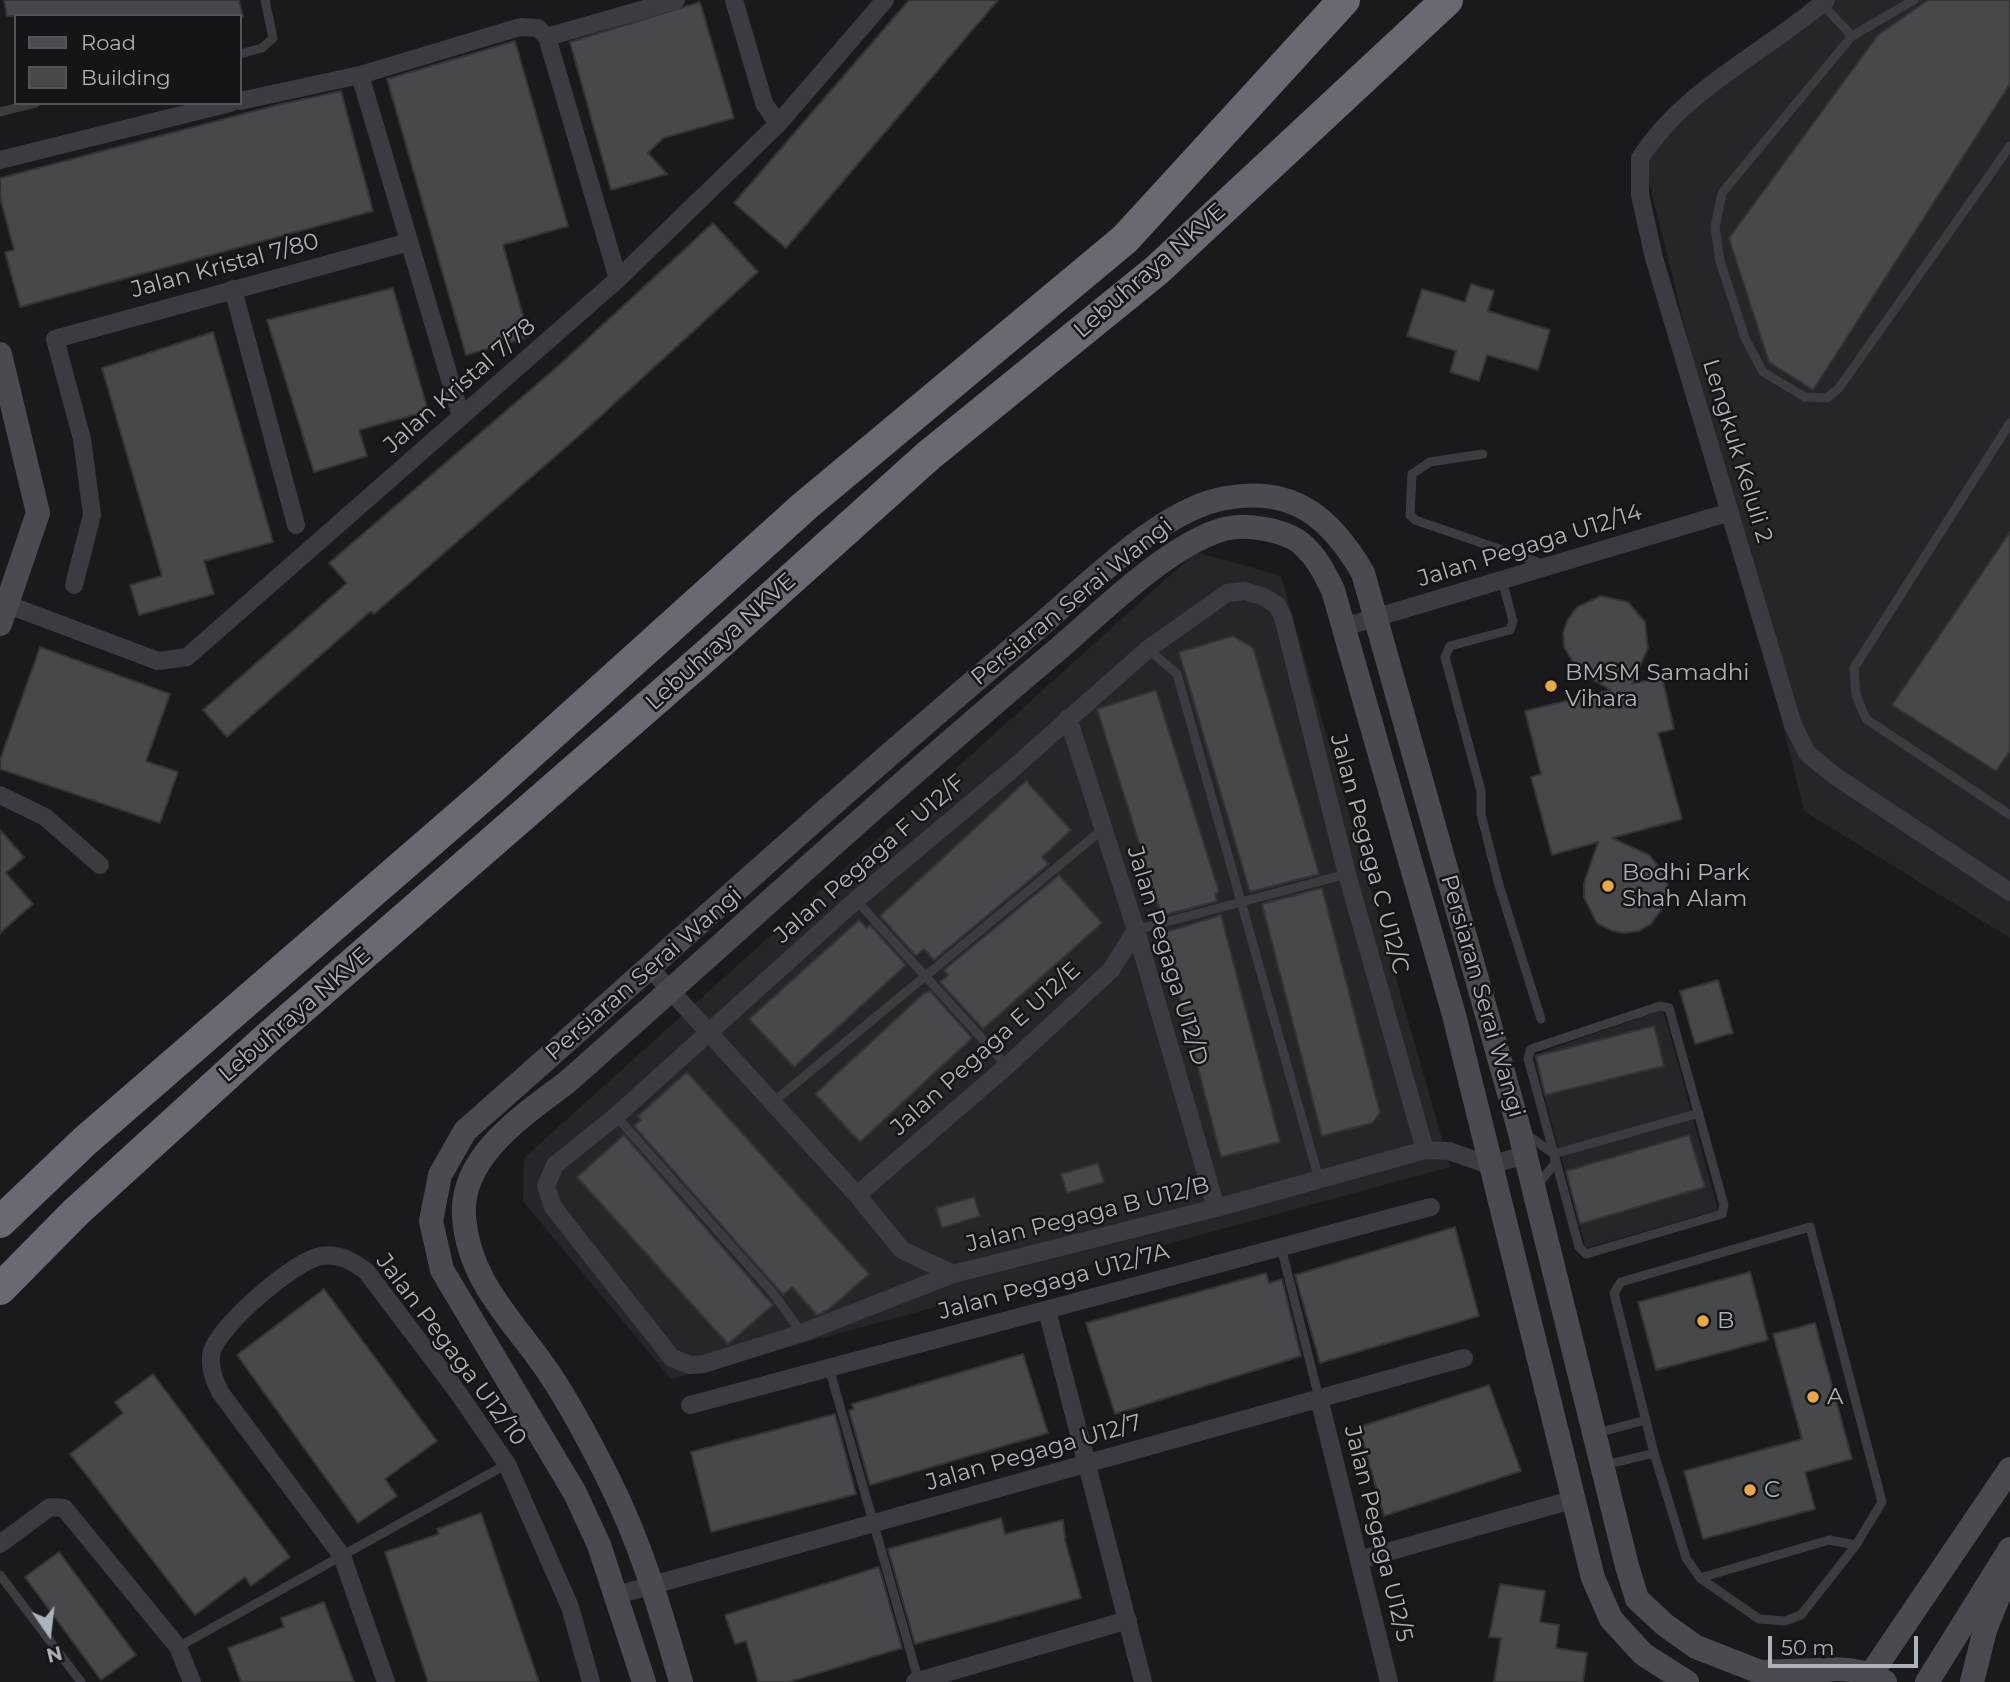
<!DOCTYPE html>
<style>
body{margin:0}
#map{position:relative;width:2010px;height:1682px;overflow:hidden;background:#1a1a1c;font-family:Montserrat,sans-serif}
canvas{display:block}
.legend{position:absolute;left:14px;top:14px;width:228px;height:91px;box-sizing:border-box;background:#151517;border:2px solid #525459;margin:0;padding:9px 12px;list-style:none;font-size:21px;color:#adb2bb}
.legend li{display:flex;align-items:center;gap:14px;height:35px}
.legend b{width:35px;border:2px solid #525459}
.north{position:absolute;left:14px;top:1598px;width:70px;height:70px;-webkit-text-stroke:5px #151517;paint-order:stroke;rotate:166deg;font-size:19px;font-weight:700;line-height:28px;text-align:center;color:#adb2bb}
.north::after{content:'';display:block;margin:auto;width:24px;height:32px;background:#adb2bb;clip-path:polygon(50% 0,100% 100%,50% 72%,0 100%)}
.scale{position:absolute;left:1768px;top:1636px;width:150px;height:32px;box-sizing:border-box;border:4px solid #adb2bb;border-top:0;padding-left:9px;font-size:21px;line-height:24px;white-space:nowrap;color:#adb2bb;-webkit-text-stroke:5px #151517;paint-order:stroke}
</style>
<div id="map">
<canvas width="2010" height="1682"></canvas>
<ul class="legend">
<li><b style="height:9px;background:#494b50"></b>Road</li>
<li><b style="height:19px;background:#47484c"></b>Building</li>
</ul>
<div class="north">N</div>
<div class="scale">50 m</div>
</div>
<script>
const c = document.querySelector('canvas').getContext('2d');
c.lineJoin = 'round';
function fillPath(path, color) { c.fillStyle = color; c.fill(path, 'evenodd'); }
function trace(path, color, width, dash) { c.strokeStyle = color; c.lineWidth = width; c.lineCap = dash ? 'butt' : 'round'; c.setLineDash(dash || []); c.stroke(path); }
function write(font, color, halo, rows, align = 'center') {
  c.font = font + ' Montserrat,sans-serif'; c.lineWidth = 5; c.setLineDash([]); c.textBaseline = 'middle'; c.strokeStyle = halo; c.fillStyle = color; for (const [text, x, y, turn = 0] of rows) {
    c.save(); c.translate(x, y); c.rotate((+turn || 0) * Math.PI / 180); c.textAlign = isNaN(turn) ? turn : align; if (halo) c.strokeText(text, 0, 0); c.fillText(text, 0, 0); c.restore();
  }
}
fillPath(new Path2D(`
 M1816,0H2010V938L1804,811L1643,157Z
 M1196,552L1281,576L1450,1167L671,1379L523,1201L524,1158Z
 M1660,1011L1664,1013L1718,1210L1586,1248L1533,1055Z`), '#262629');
const building = new Path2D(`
 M4,0H239L243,16H7Z
 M909,0H998L786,248L734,203Z
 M1928,0H2010V84L1813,390L1769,362L1729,238L1878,35Z
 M700,2L734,118L663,138L648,153L667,174L611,190L570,42Z
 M515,41L568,226L503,245L529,337L466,355L387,79Z
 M341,91L373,211L20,307L5,252L14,250L0,197V178L277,105Z
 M713,223L758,272L581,434L374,614L371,611L227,737L203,710L347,583L329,563L557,367Z
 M1471,284L1494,291L1488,311L1550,330L1538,370L1487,355L1479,381L1450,372L1456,351L1407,336L1422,289L1465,302Z
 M393,288L428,411L359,430L367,456L314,472L267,320Z
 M213,332L273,542L204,561L214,594L139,615L130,585L162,576L102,368Z
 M2010,532V751L1996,771L1892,705Z
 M1601,596L1628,602L1645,622L1648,648L1632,684L1662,677L1674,729L1658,733L1682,819L1612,838L1649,855L1666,876L1668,889L1667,902L1651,924L1639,931L1624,933L1610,930L1597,923L1584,897V883L1598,842L1552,855L1531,777L1541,774L1525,711L1611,690L1579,672L1564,647L1563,633L1568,619L1577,607Z
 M1233,636L1253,648L1319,874L1250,892L1179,652Z
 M40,647L170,694L146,761L178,772L160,823L0,769V760Z
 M1156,690L1219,892L1215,894L1217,901L1162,916L1097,709Z
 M1026,781L1071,830L1042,857L1049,864L934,960L924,949L916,956L880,916Z
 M0,830L24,857L6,873L33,904L0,933Z
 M1059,875L1102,923L983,1029L940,982L948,975L944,970Z
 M1322,888L1380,1113L1372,1123L1322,1136L1262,904Z
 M1221,915L1280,1142L1221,1157L1163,933Z
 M859,920L867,928L870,925L906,965L794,1067L749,1019Z
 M1718,980L1733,1033L1695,1044L1680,991Z
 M930,991L972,1038L860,1142L815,1094L923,994Z
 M1654,1026L1664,1066L1545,1095L1536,1056Z
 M687,1072L869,1274L828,1310L817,1315L792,1287L783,1295L634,1126L641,1120L638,1116Z
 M624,1135L773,1305L728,1344L577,1177Z
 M1689,1135L1705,1187L1580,1224L1566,1171Z
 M1098,1163L1104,1182L1067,1193L1061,1174Z
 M974,1197L980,1216L942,1228L936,1208Z
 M1455,1227L1479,1316L1320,1363L1295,1275Z
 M1750,1272L1768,1340L1656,1370L1638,1302Z
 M1266,1273L1269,1283L1282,1279L1301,1356L1115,1414L1086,1323Z
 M324,1289L437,1441L385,1479L397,1496L358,1523L237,1355Z
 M1815,1323L1852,1459L1805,1472L1815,1509L1703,1539L1684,1471L1802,1439L1773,1334Z
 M1023,1354L1048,1433L870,1485L849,1411L854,1409L852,1404Z
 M153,1374L290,1557L251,1586L245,1577L195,1615L70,1454L123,1413L115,1402Z
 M1489,1385L1521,1471L1384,1516L1359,1427Z
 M835,1414L856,1494L711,1532L691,1452Z
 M481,1513L539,1682H428L385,1552L439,1534L437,1529Z
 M1001,1518L1005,1534L1063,1520L1065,1540L1081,1598L915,1644L888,1549Z
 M59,1552L136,1655L101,1680L25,1577Z
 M879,1567L902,1648L789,1682H758L746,1641L735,1644L725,1615Z
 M1500,1584L1545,1591L1540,1622L1559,1625L1556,1648L1587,1653L1583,1682H1494L1501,1638L1489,1637Z
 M324,1602L354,1682H241L228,1648L284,1627L281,1618Z`);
fillPath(building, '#47484c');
trace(building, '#343438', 2);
trace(new Path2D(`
 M1914,0L1852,36L1722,193L1715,227L1720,261L1745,338L1763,372L1805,397L1827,398L1839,388L2010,146
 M1822,4L1852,36
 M240,54L262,48L273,38L265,0
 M0,112L36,103
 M2010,423L1854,668L1856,695L1866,719L2010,815
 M1483,454L1430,462L1412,474L1410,515L1415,520L1543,564
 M1502,580L1513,621L1510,630L1450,646L1445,657L1481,791V814L1499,885L1541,1019
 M1148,649L1177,674L1319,1179
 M856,900L1007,1066
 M1136,930L1347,874
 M772,1103L1103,829
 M616,1116L772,1292L802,1333
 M1526,1134L1554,1154L1579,1247L1586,1254L1722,1214L1724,1205L1669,1008L1660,1006L1531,1049L1528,1058L1554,1154L1555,1163L1537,1186
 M1554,1154L1699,1113
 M1810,1227L1882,1502L1856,1545L1801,1615L1785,1621L1759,1619L1700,1578L1686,1558L1654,1453L1614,1293L1621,1282Z
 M1281,1247L1319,1398
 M829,1368L919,1682
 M1597,1433L1646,1420
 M1605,1465L1654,1453
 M0,1575L81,1682
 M1700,1578L1829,1540L1856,1545
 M178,1647L507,1464`), '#3b3c41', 9);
trace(new Path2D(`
 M734,0L764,103L778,124
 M1826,0C1765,53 1685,88 1640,158V195L1654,258L1793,725L1807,753L1835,776L2010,892
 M547,37L676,0
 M360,75L520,27L538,28L547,37L618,279
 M240,101L360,75L461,417
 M0,160L230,103
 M233,289L296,525
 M74,585L92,515L82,439L55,339L409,242
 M6,604L158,661L187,657L618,279L778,124L885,0
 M1344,627L1730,512
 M1068,718L1136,930L1216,1208
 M0,795L45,817L100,865
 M650,968L857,1195L902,1250L953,1274
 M1425,1150L1347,874L1283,617L1277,605L1264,597L1245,591L1227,593L1148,649L1010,771L856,900L616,1116L555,1165L546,1186L553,1207L672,1358L690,1365L704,1364L802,1333L953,1274L1216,1208L1425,1150L1449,1151L1489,1165L1526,1155
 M857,1195L1007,1066L1111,970L1136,930
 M1047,1310L1143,1682
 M1319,1398L1389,1682
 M690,1405L1431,1207
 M0,1544L50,1507L64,1508L178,1647L192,1682
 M1359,1560L1575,1499
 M617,1595L1464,1358
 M386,1682L342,1556L220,1392C214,1380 208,1365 212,1351C220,1325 295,1260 321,1256C339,1253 352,1261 366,1271L454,1387L507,1464L570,1607L591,1682
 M915,1682L1128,1620`), '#3b3c41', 18);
trace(new Path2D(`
 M0,354L38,513L0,624
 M1871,1674L2010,1469
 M1803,1676C1832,1665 1858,1667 1885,1682
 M644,1682L599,1545L575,1493L442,1270L431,1221L440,1175L465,1131C655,964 842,792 1036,629C1086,587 1162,508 1226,498C1294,486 1331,518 1363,573L1519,1129L1627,1566L1637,1599L1665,1625L1696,1647L1760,1672L1819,1670
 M681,1682C661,1612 641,1543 608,1478C591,1444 572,1408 551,1376C517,1324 468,1283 464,1216C460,1156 524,1115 566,1083C727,941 885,795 1050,656C1098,616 1165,546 1224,529C1246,523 1288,530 1304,546C1318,559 1325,574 1333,590L1454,1015L1593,1578L1611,1619L1643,1654L1687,1682
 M1927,1682L2010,1549
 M1972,1682L1985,1630L2008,1573`), '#494b50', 24);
trace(new Path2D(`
 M0,1222L85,1141L491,789L806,505L1125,239L1344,0
 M0,1289L76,1212L264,1041L709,653L928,456L1157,270L1447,0`), '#676a71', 32);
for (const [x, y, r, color] of [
 [1551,686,7,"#e9a944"],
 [1608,886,7,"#e9a944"],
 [1703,1321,7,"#e9a944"],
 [1813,1397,7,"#e9a944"],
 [1750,1490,7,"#e9a944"]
]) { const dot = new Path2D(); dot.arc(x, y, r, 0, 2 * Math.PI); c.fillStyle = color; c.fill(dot); trace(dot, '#151517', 2.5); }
write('23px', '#adb2bb', '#151517', [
 ["Jalan Kristal 7/80",225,266,-15],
 ["Lebuhraya NKVE",1150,271,-41],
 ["Jalan Kristal 7/78",460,386,-41],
 ["Lengkuk Keluli 2",1737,451,73],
 ["Jalan Pegaga U12/14",1530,546,-17],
 ["Persiaran Serai Wangi",1072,602,-39],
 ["Lebuhraya NKVE",721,642,-42],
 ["Jalan Pegaga C U12/C",1369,854,75],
 ["Jalan Pegaga F U12/F",870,859,-41],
 ["Jalan Pegaga U12/D",1167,956,73],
 ["Persiaran Serai Wangi",644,974,-41],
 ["Persiaran Serai Wangi",1482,996,74],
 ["Lebuhraya NKVE",295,1015,-41],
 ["Jalan Pegaga E U12/E",986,1049,-42],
 ["Jalan Pegaga B U12/B",1088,1215,-14],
 ["Jalan Pegaga U12/7A",1054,1282,-15],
 ["Jalan Pegaga U12/10",451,1350,53],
 ["Jalan Pegaga U12/7",1034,1453,-16],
 ["Jalan Pegaga U12/5",1378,1534,76]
]);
write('23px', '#adb2bb', '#151517', [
 ["BMSM Samadhi",1565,673],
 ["Vihara",1565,699],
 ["Bodhi Park",1622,873],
 ["Shah Alam",1622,899],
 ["B",1717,1321],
 ["A",1827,1397],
 ["C",1764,1490]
], 'left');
</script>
